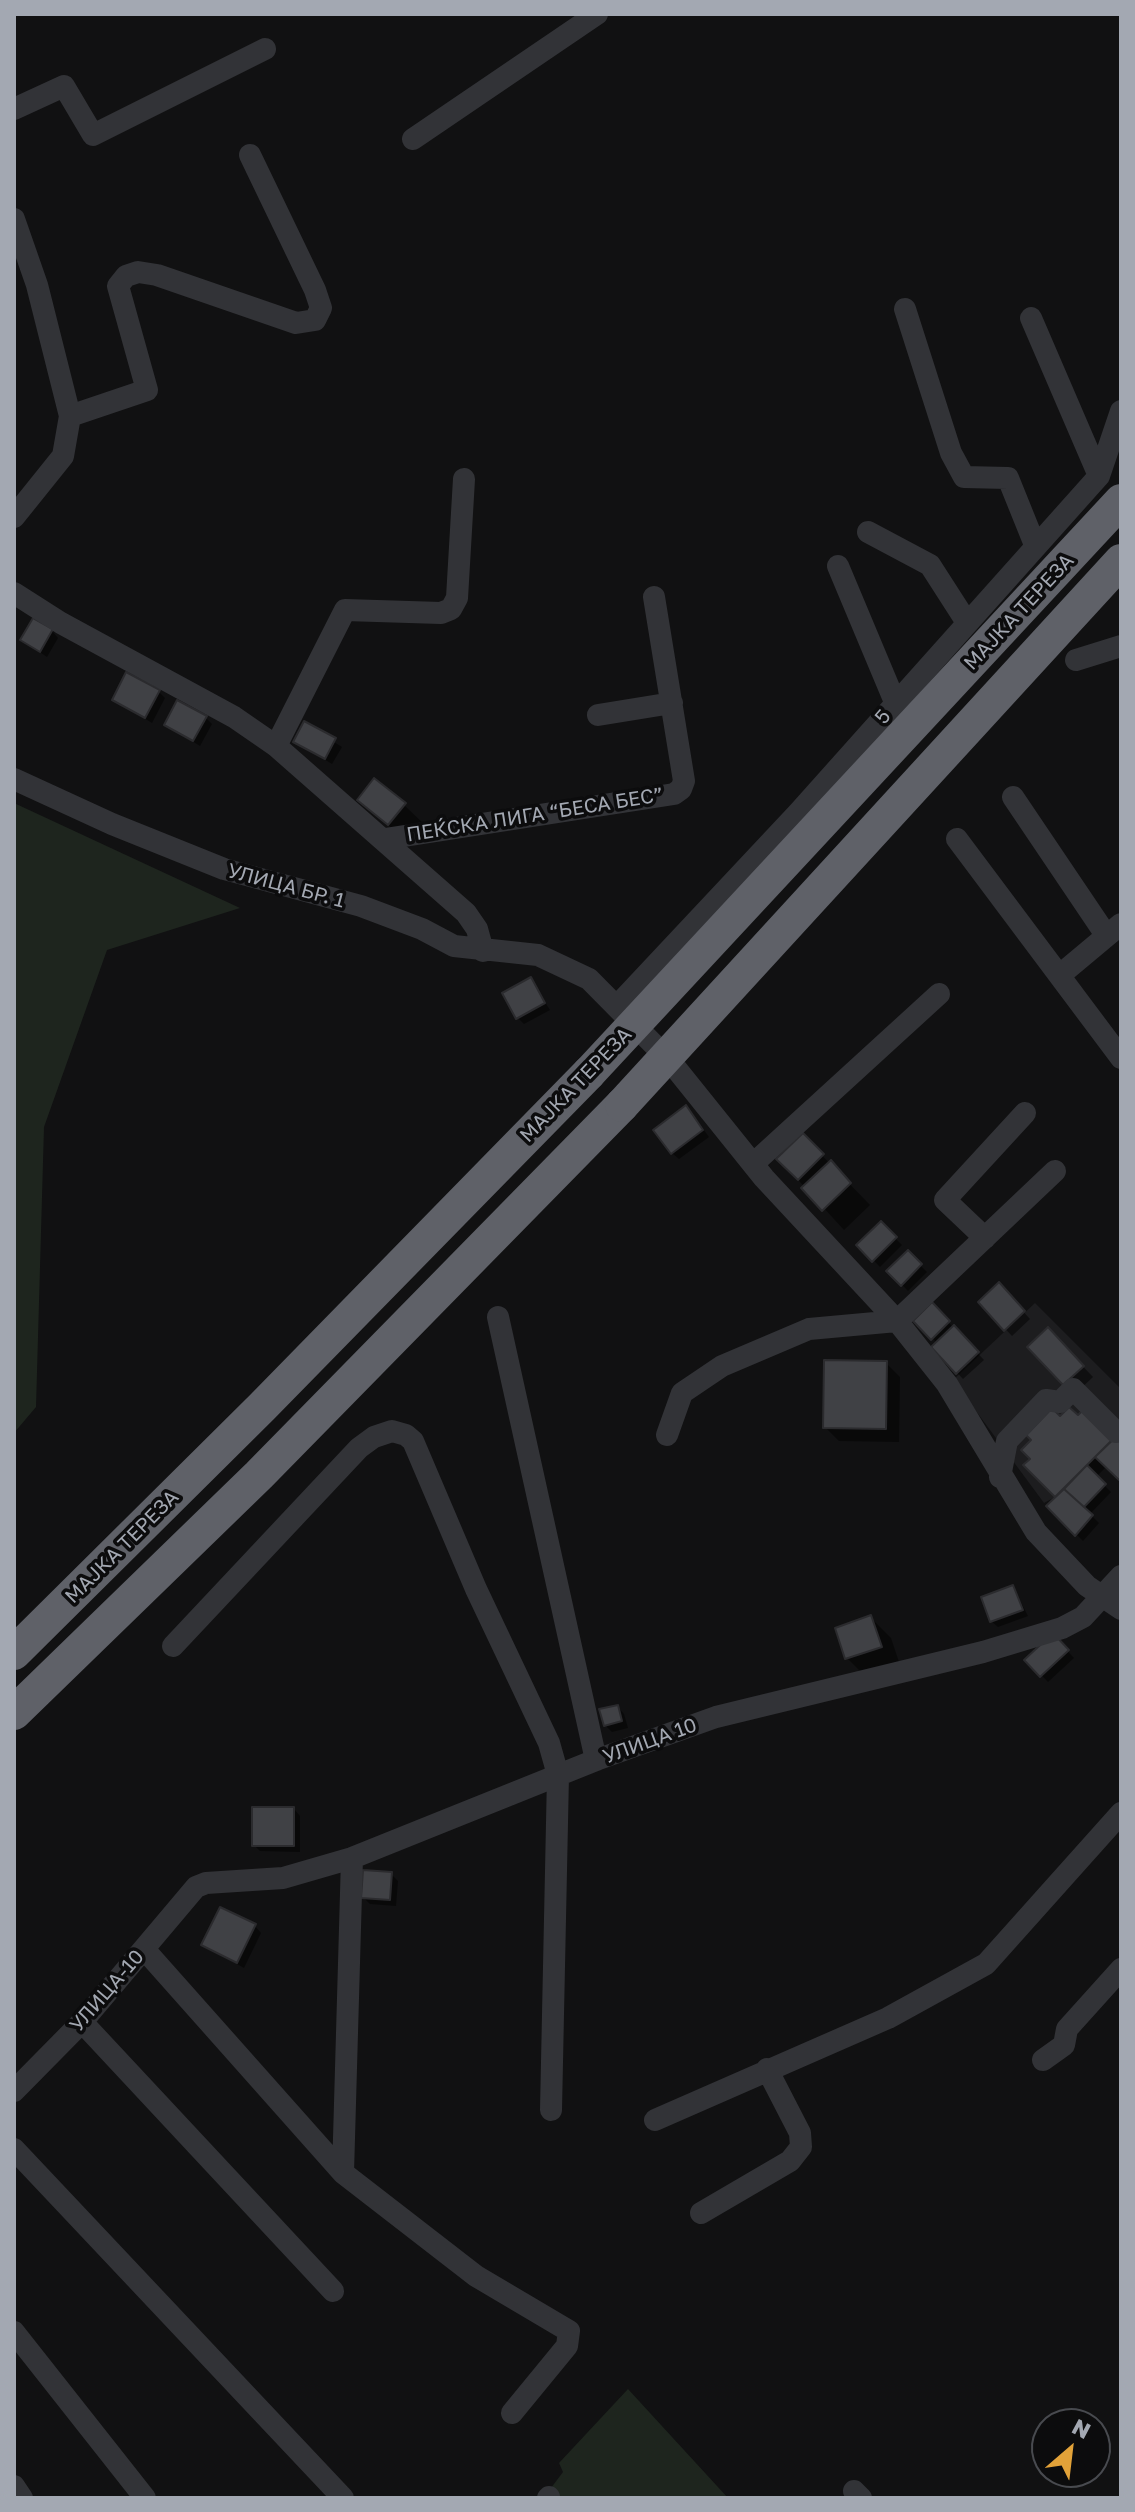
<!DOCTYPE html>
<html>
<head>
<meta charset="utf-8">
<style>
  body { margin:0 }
  #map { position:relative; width:1135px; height:2512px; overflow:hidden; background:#111112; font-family:"Golos Text",sans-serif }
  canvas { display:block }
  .frame { position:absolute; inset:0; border:16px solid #a3a8b2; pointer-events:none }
  .north { position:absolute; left:1031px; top:2408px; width:80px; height:80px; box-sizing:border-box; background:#0c0c0d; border:2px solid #484a4f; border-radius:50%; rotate:28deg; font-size:22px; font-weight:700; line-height:32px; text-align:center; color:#a3a8b2 }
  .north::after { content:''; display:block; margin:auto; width:28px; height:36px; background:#e2a239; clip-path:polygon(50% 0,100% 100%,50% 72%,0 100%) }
</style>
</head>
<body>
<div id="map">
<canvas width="1135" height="2512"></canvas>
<div class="frame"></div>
<div class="north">N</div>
</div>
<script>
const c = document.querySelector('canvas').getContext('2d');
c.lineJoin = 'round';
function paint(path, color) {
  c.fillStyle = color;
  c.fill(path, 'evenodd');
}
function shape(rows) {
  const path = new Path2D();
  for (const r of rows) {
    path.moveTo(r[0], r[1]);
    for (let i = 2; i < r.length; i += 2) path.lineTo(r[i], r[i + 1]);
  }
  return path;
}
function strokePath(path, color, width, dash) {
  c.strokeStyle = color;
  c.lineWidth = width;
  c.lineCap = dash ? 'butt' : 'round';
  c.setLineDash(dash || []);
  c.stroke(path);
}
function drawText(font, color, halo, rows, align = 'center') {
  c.font = font + ' "Golos Text",sans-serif';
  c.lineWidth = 7;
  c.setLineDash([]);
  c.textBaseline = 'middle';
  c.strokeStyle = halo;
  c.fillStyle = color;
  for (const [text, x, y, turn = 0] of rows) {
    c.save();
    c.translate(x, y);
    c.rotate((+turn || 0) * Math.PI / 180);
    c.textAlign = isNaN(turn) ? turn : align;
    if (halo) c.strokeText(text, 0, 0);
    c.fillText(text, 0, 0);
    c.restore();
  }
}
paint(shape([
  [1035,1303,1121,1389,1121,1432,1055,1497,1044,1503,953,1380]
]), '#1d1d1f');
paint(shape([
  [14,803,240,908,107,950,44,1127,36,1407,14,1433],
  [628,2389,728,2498,561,2498,551,2488,563,2472,559,2463]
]), '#1e251e');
paint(shape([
  [52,631,58,638,47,657,22,640],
  [159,692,165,698,152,723,114,699],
  [206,718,212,724,200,746,167,725],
  [305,724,342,747,332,764,296,742],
  [359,800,404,805,425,825,410,844],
  [530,979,550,1010,524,1024,518,1018],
  [692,1114,709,1137,679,1159,672,1153],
  [803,1136,870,1205,844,1230,779,1159],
  [881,1224,902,1245,880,1267,859,1245],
  [908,1253,927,1272,908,1291,889,1271],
  [999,1285,1030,1319,1012,1336,980,1302],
  [932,1305,984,1360,963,1379,933,1347,937,1343,916,1321],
  [1048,1330,1093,1377,1075,1394],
  [886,1363,900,1377,899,1442,839,1441,825,1427],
  [1078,1418,1121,1435,1121,1479,1107,1466,1096,1477,1111,1492,1090,1514,1099,1523,1083,1541,1048,1506,1058,1497,1026,1465,1060,1419],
  [1013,1587,1028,1616,998,1627,991,1621],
  [871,1618,891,1638,901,1668,868,1679,847,1658],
  [1053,1636,1074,1658,1048,1682,1027,1660],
  [618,1707,624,1714,628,1728,612,1732,605,1725],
  [294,1809,300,1816,300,1852,260,1851,254,1845],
  [391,1874,398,1881,396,1906,370,1904,363,1897],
  [255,1926,261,1933,244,1968,203,1945]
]), '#0007');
const building = shape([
  [33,618,53,629,40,652,20,640,33,618],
  [126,672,160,690,145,718,112,700,126,672],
  [177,700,207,716,193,741,164,725,177,700],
  [304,721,336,738,325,759,293,742,304,721],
  [374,778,406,803,388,825,357,800,374,778],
  [531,977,545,1003,516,1019,502,993,531,977],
  [686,1105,703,1130,671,1154,653,1130,686,1105],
  [803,1133,824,1154,798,1180,776,1159,803,1133],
  [831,1160,851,1183,822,1211,801,1188,831,1160],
  [881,1221,897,1237,872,1262,856,1245,881,1221],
  [908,1250,922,1264,901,1286,886,1271,908,1250],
  [999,1282,1025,1311,1004,1331,978,1302,999,1282],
  [932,1302,950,1321,931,1340,913,1321,932,1302],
  [954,1325,979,1352,956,1374,931,1347,954,1325],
  [1048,1327,1084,1366,1063,1385,1027,1347,1048,1327],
  [824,1360,887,1361,886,1429,823,1428,824,1360],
  [1069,1407,1078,1415,1083,1410,1113,1439,1055,1497,1023,1465,1030,1459,1021,1450,1031,1440,1026,1435,1052,1408,1060,1416,1069,1407],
  [1121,1432,1121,1478,1119,1480,1095,1457,1121,1432],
  [1087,1465,1106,1484,1084,1507,1064,1489,1087,1465],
  [1064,1489,1093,1515,1075,1536,1046,1506,1064,1489],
  [1013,1585,1023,1610,990,1622,981,1597,1013,1585],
  [871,1615,882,1647,845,1659,835,1628,871,1615],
  [1053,1633,1069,1650,1040,1677,1024,1660,1053,1633],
  [618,1705,622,1721,604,1726,599,1709,618,1705],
  [252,1807,294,1807,294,1846,252,1846,252,1807],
  [363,1870,392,1872,390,1900,361,1898,363,1870],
  [220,1907,256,1924,237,1963,201,1945,220,1907]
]);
paint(building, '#404145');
strokePath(building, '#2b2b2e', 2);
strokePath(shape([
  [14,109,64,86,93,135,265,49],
  [413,139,597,14],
  [14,219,37,285,70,416,63,456,14,517],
  [905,309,951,453,964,477,1008,478,1035,545],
  [1031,318,1099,476],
  [70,416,147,390,118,286,126,276,138,272,157,275,296,323,315,320,321,308,315,290,250,155],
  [868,532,930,565,966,621],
  [838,566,895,702],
  [14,593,61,623,234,717,276,746,466,913,477,929,483,951],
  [1076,660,1121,646],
  [598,715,672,703],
  [276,746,345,610,441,613,451,609,457,598,464,479],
  [14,779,112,824,224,869,361,906,422,929,454,946,538,955,589,979,670,1061,764,1178,897,1321,947,1384,1036,1532,1087,1586,1121,1609],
  [1013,797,1106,935],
  [385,839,674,794,681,789,684,781,654,597],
  [957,839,1121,1058],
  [1060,975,1121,924],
  [617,1006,798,813,1099,476,1121,411],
  [753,1164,939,994],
  [985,1238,945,1200,1025,1113],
  [498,1317,596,1760],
  [667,1435,682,1393,722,1366,809,1329,897,1321,1055,1171],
  [1000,1477,1007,1441,1046,1400,1060,1402,1073,1389,1116,1432],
  [173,1646,359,1448,374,1437,392,1431,406,1435,413,1441,476,1589,549,1743,558,1775,551,2110],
  [144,1949,343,2173,476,2276,569,2331,567,2346,512,2413],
  [82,2022,333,2291],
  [1043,2060,1064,2045,1067,2029,1121,1969],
  [14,2091,82,2022,196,1887,206,1883,283,1878,352,1858,596,1760,716,1717,983,1652,1062,1628,1083,1617,1121,1576],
  [655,2120,888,2018,986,1964,1121,1813],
  [14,2149,343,2498],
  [343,2173,352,1858],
  [701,2213,790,2161,801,2147,800,2133,767,2069],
  [14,2332,145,2498],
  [14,2486,22,2498],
  [854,2491,861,2498],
  [548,2498,549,2497]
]), '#323337', 22);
strokePath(shape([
  [14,1653,262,1407,589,1073],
  [14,1713,259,1475,622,1105]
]), '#5f6168', 34);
strokePath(shape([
  [589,1073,1121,501],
  [622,1105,1121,561]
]), '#5f6168', 34);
drawText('20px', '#a3a8b2', '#0c0c0d', [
  ["МАЈКА ТЕРЕЗА",1019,612,-47],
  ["5",883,717,-49],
  ["ПЕЌСКА ЛИГА “БЕСА БЕС”",535,815,-9],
  ["УЛИЦА БР. 1",286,886,15],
  ["МАЈКА ТЕРЕЗА",576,1085,-46],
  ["МАЈКА ТЕРЕЗА",122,1547,-45],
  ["УЛИЦА 10",650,1741,-20],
  ["УЛИЦА-10",107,1991,-49]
]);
</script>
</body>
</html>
